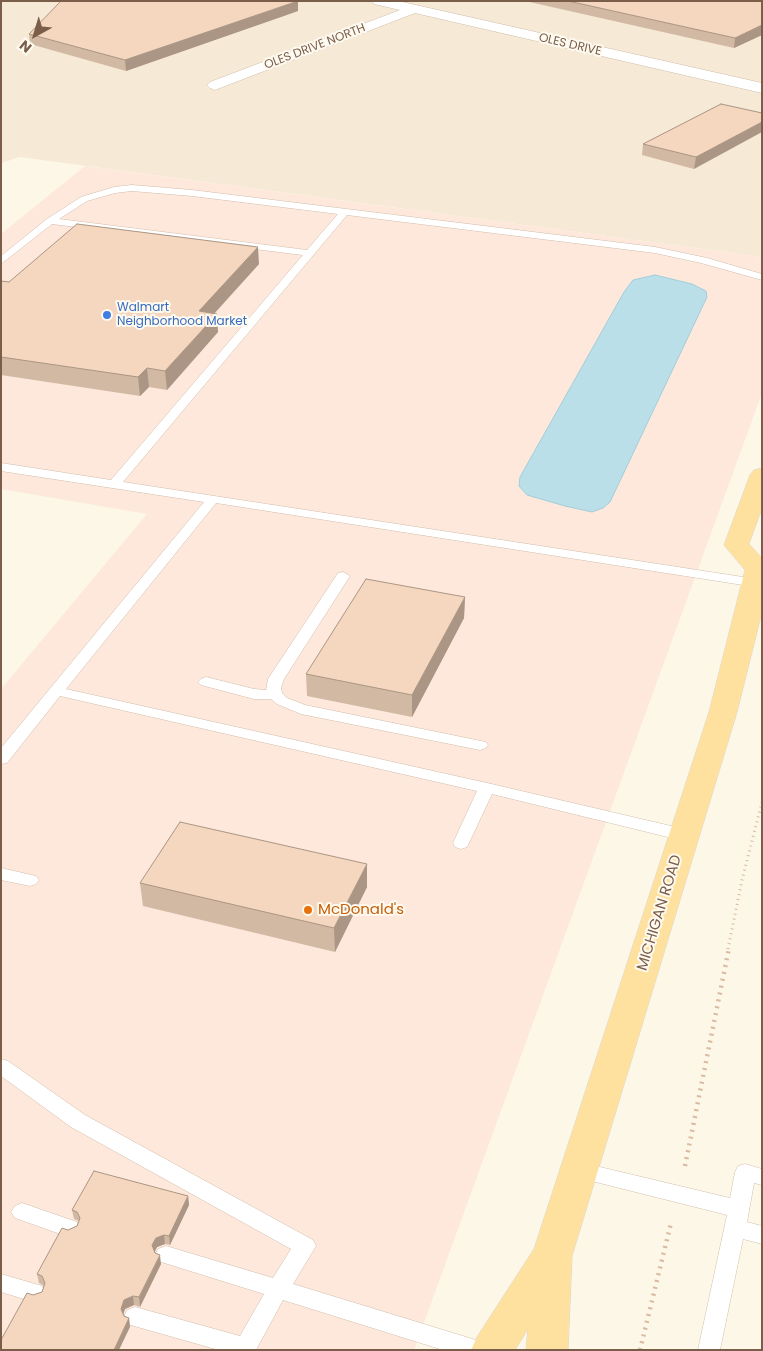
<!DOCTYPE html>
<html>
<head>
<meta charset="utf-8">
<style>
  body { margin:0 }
  #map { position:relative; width:763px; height:1351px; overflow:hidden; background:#fdf7e8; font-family:Poppins,sans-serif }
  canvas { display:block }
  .frame { position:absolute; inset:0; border:2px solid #7a5e4a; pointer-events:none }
  .north { position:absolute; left:10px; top:10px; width:50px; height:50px; -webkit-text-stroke:4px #fffaf0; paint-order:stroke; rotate:219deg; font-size:14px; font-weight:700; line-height:20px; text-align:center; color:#7a5e4a }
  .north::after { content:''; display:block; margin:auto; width:18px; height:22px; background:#7a5e4a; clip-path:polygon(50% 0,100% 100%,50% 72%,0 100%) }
</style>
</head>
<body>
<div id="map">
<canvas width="763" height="1351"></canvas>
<div class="frame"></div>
<div class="north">N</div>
</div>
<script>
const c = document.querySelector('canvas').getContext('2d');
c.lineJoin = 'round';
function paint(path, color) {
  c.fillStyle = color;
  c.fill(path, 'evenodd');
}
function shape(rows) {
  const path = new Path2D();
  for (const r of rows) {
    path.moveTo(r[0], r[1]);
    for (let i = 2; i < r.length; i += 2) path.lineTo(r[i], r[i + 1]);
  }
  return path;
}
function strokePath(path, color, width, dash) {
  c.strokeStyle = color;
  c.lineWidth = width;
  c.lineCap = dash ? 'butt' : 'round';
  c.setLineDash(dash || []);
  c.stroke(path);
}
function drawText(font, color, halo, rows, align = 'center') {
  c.font = font + ' Poppins,sans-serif';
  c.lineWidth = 4;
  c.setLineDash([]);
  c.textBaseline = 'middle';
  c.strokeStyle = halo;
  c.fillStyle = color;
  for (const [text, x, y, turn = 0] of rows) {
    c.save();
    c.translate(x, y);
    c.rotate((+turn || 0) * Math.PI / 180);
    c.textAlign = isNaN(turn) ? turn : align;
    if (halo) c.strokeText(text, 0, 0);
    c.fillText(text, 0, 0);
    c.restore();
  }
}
paint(shape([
  [1,1,762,1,762,257,20,157,1,163]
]), '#f6e9d6');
paint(shape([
  [85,166,762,257,762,393,414,1350,1,1350,1,689,147,514,1,489,1,234]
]), '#fee8dc');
const water = shape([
  [655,275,692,284,706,291,707,297,610,502,603,508,592,512,565,506,527,495,519,486,520,477,624,292,633,280,655,275]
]);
paint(water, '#bbdfe9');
strokePath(water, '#a1cedb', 1);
const lane = shape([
  [132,185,192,190,655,247,707,258,762,274,762,280,701,263,655,253,347,215,123,482,756,579,761,580,761,586,756,587,216,503,66,689,487,783,684,829,690,831,692,835,690,839,684,841,492,794,469,843,467,847,461,849,455,847,453,843,477,791,60,696,7,763,1,764,1,748,204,502,1,471,1,463,111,480,303,255,52,224,1,264,1,256,47,219,81,197,114,187,132,185],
  [132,191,192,196,338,214,307,250,59,219,87,201,115,193,132,191],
  [343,572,350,576,284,679,281,688,282,693,287,698,305,705,486,742,488,745,486,748,480,750,301,714,277,704,271,699,254,699,201,685,198,682,201,679,206,677,254,689,266,690,268,679,338,573,343,572],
  [1,868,36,876,39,880,36,884,30,886,1,880,1,868],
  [1,1059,8,1061,85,1115,313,1240,316,1246,293,1284,476,1340,484,1343,487,1350,443,1350,283,1300,256,1350,219,1350,127,1324,124,1317,127,1310,135,1307,240,1336,264,1294,158,1261,155,1255,158,1249,166,1246,273,1278,291,1249,71,1127,1,1076,1,1059],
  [579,1162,730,1198,735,1172,738,1166,745,1164,762,1169,762,1185,754,1183,747,1222,762,1226,762,1244,743,1239,720,1350,698,1350,727,1215,572,1176,569,1170,572,1164,579,1162],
  [22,1203,77,1222,80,1228,77,1234,69,1237,15,1218,11,1212,15,1206,22,1203],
  [1,1274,42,1286,45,1293,42,1300,34,1302,1,1292,1,1274]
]);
const street = shape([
  [372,1,398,1,762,83,762,93,415,13,220,88,215,90,210,88,207,85,210,82,400,10,374,4,372,1]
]);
const primary = shape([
  [762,468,762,508,749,544,762,558,762,612,737,712,572,1256,568,1350,526,1350,528,1329,515,1350,471,1350,477,1337,534,1249,709,712,745,570,724,545,750,475,754,470,762,468]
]);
strokePath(lane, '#d1bfac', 1);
strokePath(street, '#d1bfac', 1);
strokePath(primary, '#dcd5d0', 1);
strokePath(shape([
  [728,949,742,880,762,802]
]), '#dabba1', 3, [1, 4]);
strokePath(shape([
  [685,1166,729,948],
  [640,1350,671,1223]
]), '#dabba1', 4.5, [2, 5]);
paint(lane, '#fff');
paint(street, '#fff');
paint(primary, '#fee19f');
paint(shape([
  [525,1,762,1,762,35,734,48],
  [298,11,126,71,30,44,29,34],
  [721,104,694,169,642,155,643,144],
  [259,264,215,313,218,332,167,390,149,387,140,396,1,375,1,281,9,282],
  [465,597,464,618,412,717,307,696,306,674],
  [367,864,367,887,335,952,143,906,140,883],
  [188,1196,189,1205,170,1245,165,1244,157,1247,155,1252,161,1264,140,1307,134,1305,125,1309,123,1314,124,1316,129,1318,130,1327,33,1295,42,1292,44,1286,39,1283,37,1274,68,1230,77,1226,79,1221,74,1219,72,1210]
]), '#d2b9a3');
paint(shape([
  [298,1,298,11,126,71,125,60],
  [762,25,762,35,734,48,735,38],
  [762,122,762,132,694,169,696,157],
  [258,247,259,264,200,329,199,311],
  [217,314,218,332,167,390,165,371],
  [147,368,149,387,140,396,138,377],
  [465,597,464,618,412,717,412,695],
  [367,864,367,887,335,952,334,928],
  [188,1196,189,1205,170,1245,169,1236],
  [164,1235,165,1244,157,1247,153,1254,152,1245,156,1238],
  [160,1255,161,1264,140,1307,139,1297],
  [133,1296,134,1305,125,1309,122,1318,121,1309,124,1300],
  [129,1318,130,1327,119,1350,114,1350]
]), '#ab9685');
const building = shape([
  [61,1,298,1,125,60,29,34,61,1],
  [568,1,762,1,762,25,735,38,568,1],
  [721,104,762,113,762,122,696,157,643,144,721,104],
  [77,224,258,247,199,311,217,314,165,371,147,368,138,377,1,357,1,281,9,282,77,224],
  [366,579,465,597,412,695,306,674,366,579],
  [180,822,367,864,334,928,140,883,180,822],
  [94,1171,188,1196,169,1236,164,1235,156,1238,152,1245,155,1253,160,1255,139,1297,133,1296,124,1300,121,1309,124,1316,129,1318,114,1350,1,1350,1,1340,27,1293,33,1295,42,1292,45,1283,42,1276,37,1274,62,1228,68,1230,77,1226,80,1218,77,1212,72,1210,94,1171]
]);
paint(building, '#f4d7be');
strokePath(building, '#ab9685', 1);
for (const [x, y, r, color] of [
  [107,315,5,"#3f7fe0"],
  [308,910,5,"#e8710a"]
]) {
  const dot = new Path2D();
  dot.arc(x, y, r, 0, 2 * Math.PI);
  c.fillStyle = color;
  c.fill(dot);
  strokePath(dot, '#fffaf0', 2);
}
drawText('12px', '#7a5e4a', '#fffaf0', [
  ["OLES DRIVE",570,45,13],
  ["OLES DRIVE NORTH",315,47,-21]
]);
drawText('12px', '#366cbe', '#fffaf0', [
  ["Walmart",117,308],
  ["Neighborhood Market",117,322]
], 'left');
drawText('15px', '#c56008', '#fffaf0', [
  ["McDonald's",318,910]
], 'left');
drawText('15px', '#7a5e4a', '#fffaf0', [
  ["MICHIGAN ROAD",660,913,-73]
]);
</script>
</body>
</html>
